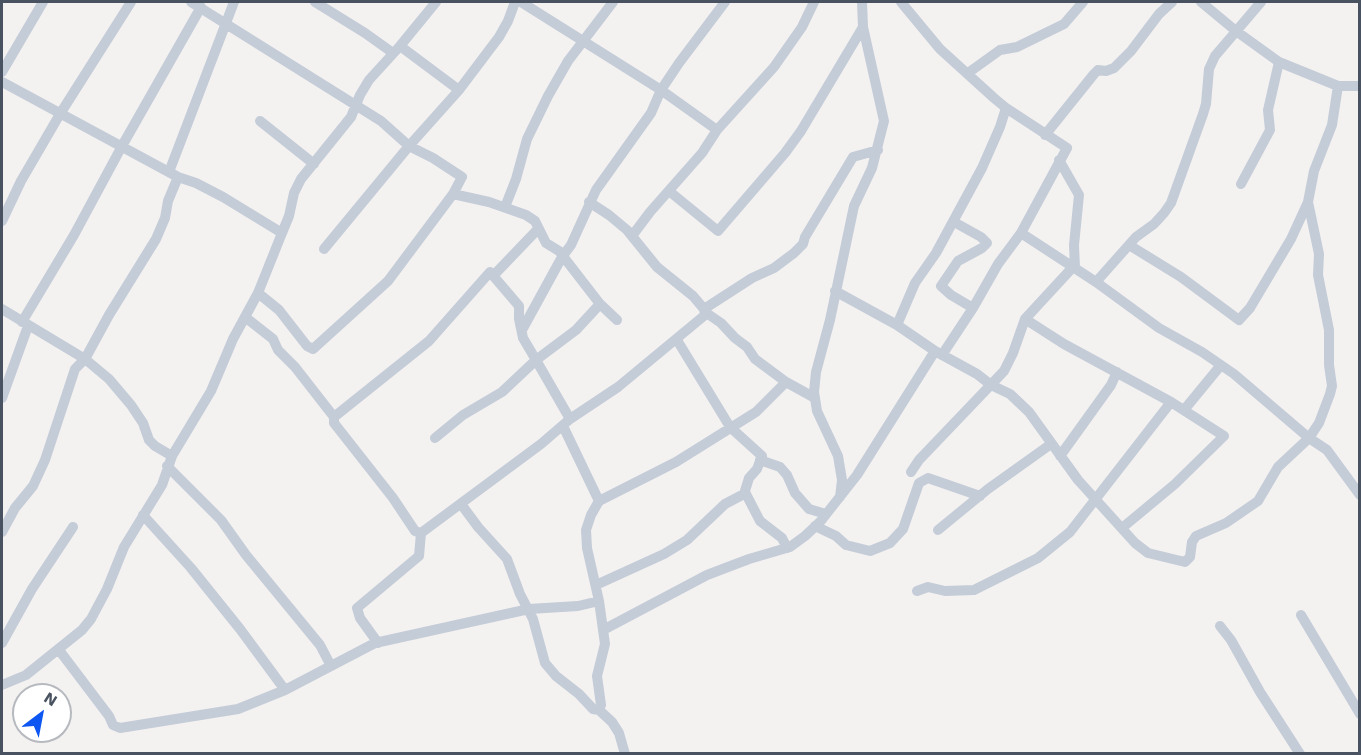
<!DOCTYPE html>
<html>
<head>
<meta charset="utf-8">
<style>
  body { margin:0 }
  #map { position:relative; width:1361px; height:755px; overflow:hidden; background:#f4f1f1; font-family:"Work Sans",sans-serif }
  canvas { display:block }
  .frame { position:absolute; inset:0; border:3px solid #485260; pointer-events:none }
  .north { position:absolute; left:12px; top:683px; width:60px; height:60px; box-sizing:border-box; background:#fff; border:2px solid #b6babf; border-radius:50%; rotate:32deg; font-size:16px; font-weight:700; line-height:24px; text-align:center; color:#485260 }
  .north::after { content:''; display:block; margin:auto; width:21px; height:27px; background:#0d56f2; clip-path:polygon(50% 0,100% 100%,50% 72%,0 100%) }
</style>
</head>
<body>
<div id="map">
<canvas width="1361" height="755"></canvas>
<div class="frame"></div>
<div class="north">N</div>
</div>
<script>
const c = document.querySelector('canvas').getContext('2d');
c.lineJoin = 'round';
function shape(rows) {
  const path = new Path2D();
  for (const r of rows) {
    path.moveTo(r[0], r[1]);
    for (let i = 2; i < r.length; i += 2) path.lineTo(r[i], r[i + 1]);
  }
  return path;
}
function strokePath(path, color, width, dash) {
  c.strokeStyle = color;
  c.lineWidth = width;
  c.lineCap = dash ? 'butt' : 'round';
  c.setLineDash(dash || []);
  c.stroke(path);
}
strokePath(shape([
  [191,2,381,121,409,146,433,158,462,177,453,194,388,281,313,349,307,346,279,310,258,293],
  [315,2,365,33,393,53],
  [521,2,661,90,717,130,774,67,802,27,814,2],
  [901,2,940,49,994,98,1006,108,1067,148,1021,233,998,264,973,308,942,355],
  [1201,2,1236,31,1279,62,1268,110,1270,130,1241,184],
  [400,46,459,90],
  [2,72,43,2],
  [968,73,1000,50,1017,47,1064,24,1083,2],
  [2,82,178,177,196,183,223,197,282,233,289,216,294,193,301,179,351,117,360,95,369,80,400,46,436,2],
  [1338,86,1360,86],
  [260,121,314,164],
  [1045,135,1094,74,1098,70,1106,71,1114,68,1131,51,1159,14,1172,2],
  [1059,160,1079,195,1074,245,1075,268],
  [169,172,234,2],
  [669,191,718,231,785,153,801,131,863,27],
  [453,194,489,202,526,215,535,221,546,243,559,251,600,304,617,320],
  [505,207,516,179,527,139,548,96,568,61,613,2],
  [2,221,21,181,60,114,131,2],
  [954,222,981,237,987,243,982,248,958,261,941,286,951,295,973,308],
  [1021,233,1096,282,1159,328,1202,352,1234,374,1309,438,1327,450,1360,495],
  [632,236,650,212,702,153,717,130],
  [1129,245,1181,277,1239,320,1250,308,1291,239,1308,202,1314,171,1332,125,1338,86,1279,62],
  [324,249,409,146,459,90,499,37,508,21,515,2],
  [493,276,538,229],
  [1096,282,1136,237,1154,224,1164,213,1171,203,1203,114,1206,104,1209,69,1215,56,1261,2],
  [835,291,897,325,935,351,977,374,991,385,1010,394,1029,412,1078,480,1135,543,1148,553,1185,562,1190,557,1192,542,1196,536,1226,523,1258,501,1278,467,1309,438,1319,423,1330,394,1332,386,1329,365,1329,330,1318,275,1319,254,1308,202],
  [2,309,85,359,109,379,131,405,143,423,149,440,155,446,172,456],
  [704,309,752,278,774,268,794,253,803,244,805,237,853,157,878,150],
  [705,312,721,323,735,338,747,347,755,359,786,382],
  [245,317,273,339,278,350,295,367,334,417,334,423,393,498,415,531,421,533,541,444,570,419,618,387,705,315,704,309,693,296,657,267,627,230,609,215,589,202],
  [1025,319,1064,344,1171,402],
  [22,322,74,235,122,146,201,7],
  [897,325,915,283,936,253,982,168,1000,127,1006,108],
  [522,330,562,257,571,245,596,190,651,113,661,90,679,63,725,2],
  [2,398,28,326],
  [1184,410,1221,365],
  [334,417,429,341,490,272,519,306,519,319,523,338,536,360,502,392,463,415,435,438],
  [570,419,536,360,576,330,600,304],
  [563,426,599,501,591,515,586,530,587,548,599,601,605,644,597,676,601,705,599,710],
  [1060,456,1111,385,1117,372],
  [760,460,780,467,787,475,795,493,809,509,826,514],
  [167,466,221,520,246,555,320,645,331,666],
  [911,472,919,460,1004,371,1013,353,1025,319,1073,267],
  [744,494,745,492,760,521,782,538,787,548],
  [840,497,842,480,838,456,817,411,814,392,816,372,830,320,854,206,872,168,884,121,863,27,862,2],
  [599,501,676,462,756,412,786,382,815,398],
  [461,504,478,527,507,559,520,594,533,619,545,663,556,676,579,694,593,709,599,710,612,722,619,733,625,754],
  [143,515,191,568,240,629,285,690],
  [815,526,836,536,846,545,870,551,890,543,903,529,919,483,928,478,980,496],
  [938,530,988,489,1051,444],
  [2,532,15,508,33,486,45,460,75,369,85,359,109,315,156,239,165,218,168,201,178,177],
  [596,585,664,554,687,540,725,504,744,494,749,478,757,469,762,456,730,427,677,340],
  [917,591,928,587,945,591,974,590,1038,558,1070,532,1171,402,1224,436,1175,484,1122,528],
  [1301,615,1360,714],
  [1220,626,1231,640,1260,692,1300,754],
  [603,630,707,575,749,559,790,547,805,536,820,522,857,475,935,351],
  [2,643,32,589,73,527],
  [378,643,360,618,357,608,419,556,421,533],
  [59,650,109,716,113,725,120,728,238,709,285,690,375,643,529,609,578,606,599,601],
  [2,685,26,675,82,630,91,619,107,589,124,547,162,485,172,456,211,391,233,339,258,293,282,233]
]), '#c4ccd7', 10);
</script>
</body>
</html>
